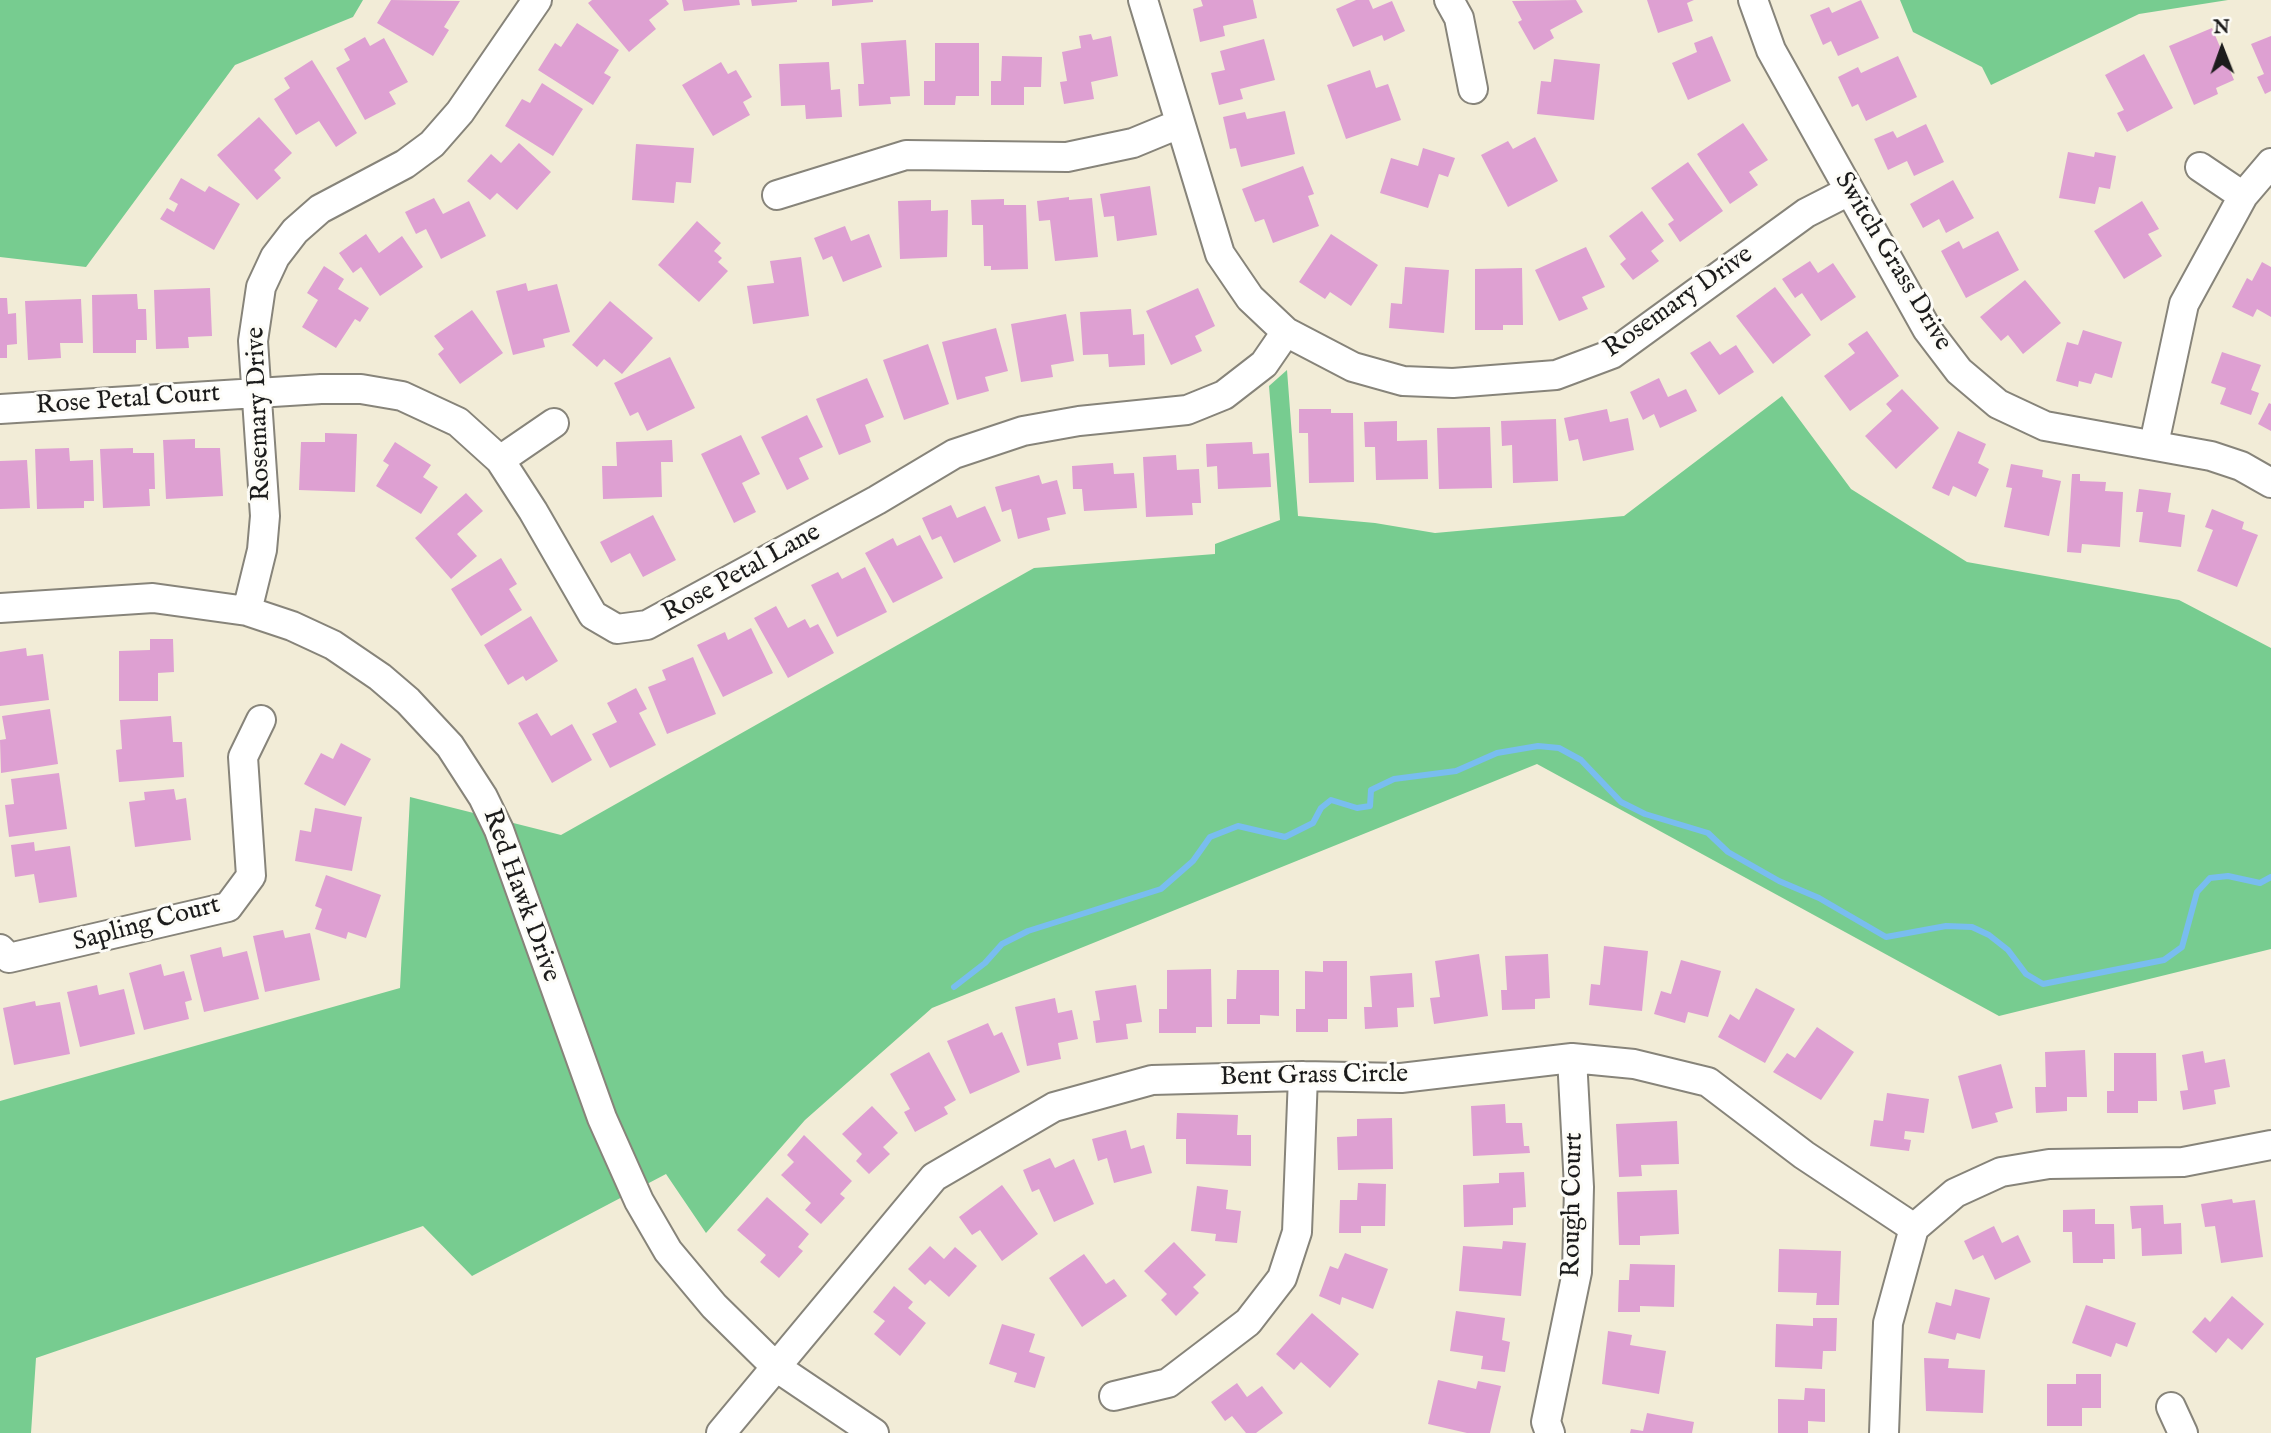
<!DOCTYPE html>
<html>
<head>
<meta charset="utf-8">
<style>
  body { margin:0 }
  #map { position:relative; width:2271px; height:1433px; overflow:hidden; background:#f2ecd7; font-family:"IM FELL English",serif }
  canvas { display:block }
  .north { position:absolute; left:2187px; top:14px; width:70px; height:70px; -webkit-text-stroke:5px #fdfcf7; paint-order:stroke; rotate:359deg; font-size:19px; font-weight:700; line-height:28px; text-align:center; color:#1c1c1c }
  .north::after { content:''; display:block; margin:auto; width:24px; height:32px; background:#1c1c1c; clip-path:polygon(50% 0,100% 100%,50% 72%,0 100%) }
</style>
</head>
<body>
<div id="map">
<canvas width="2271" height="1433"></canvas>
<div class="north">N</div>
</div>
<script>
const c = document.querySelector('canvas').getContext('2d');
c.lineJoin = 'round';
function paint(path, color) {
  c.fillStyle = color;
  c.fill(path, 'evenodd');
}
function shape(rows) {
  const path = new Path2D();
  for (const r of rows) {
    path.moveTo(r[0], r[1]);
    for (let i = 2; i < r.length; i += 2) path.lineTo(r[i], r[i + 1]);
  }
  return path;
}
function strokePath(path, color, width, dash) {
  c.strokeStyle = color;
  c.lineWidth = width;
  c.lineCap = dash ? 'butt' : 'round';
  c.setLineDash(dash || []);
  c.stroke(path);
}
function drawText(font, color, halo, rows, align = 'center') {
  c.font = font + ' "IM FELL English",serif';
  c.lineWidth = 6;
  c.setLineDash([]);
  c.textBaseline = 'middle';
  c.strokeStyle = halo;
  c.fillStyle = color;
  for (const [text, x, y, turn = 0] of rows) {
    c.save();
    c.translate(x, y);
    c.rotate((+turn || 0) * Math.PI / 180);
    c.textAlign = isNaN(turn) ? turn : align;
    if (halo) c.strokeText(text, 0, 0);
    c.fillText(text, 0, 0);
    c.restore();
  }
}
paint(shape([
  [0,0,363,0,353,17,235,65,86,267,0,257],
  [1900,0,2228,0,2139,14,1991,85,1982,67,1913,32],
  [1287,370,1298,516,1375,523,1435,533,1624,516,1782,396,1851,489,1967,562,2179,600,2271,648,2271,949,1999,1016,1537,764,932,1008,805,1120,706,1233,666,1174,472,1276,423,1226,36,1358,31,1433,0,1433,0,1101,400,988,410,797,561,835,1034,568,1215,554,1215,544,1280,520,1269,386]
]), '#77cc90');
strokePath(shape([
  [954,987,985,963,1002,944,1028,931,1161,889,1193,861,1210,837,1238,826,1285,837,1313,823,1321,808,1331,800,1357,808,1370,806,1371,790,1394,779,1456,771,1497,753,1538,746,1559,748,1581,760,1621,802,1645,814,1708,833,1728,852,1779,881,1819,898,1886,937,1946,926,1972,927,1989,935,2008,950,2026,974,2043,984,2164,960,2182,947,2197,892,2210,878,2228,876,2260,883,2271,877]
]), '#79bdef', 6);
paint(shape([
  [391,0,460,1,444,27,449,30,433,56,377,23],
  [592,0,666,0,669,4,649,20,656,29,629,52,588,3],
  [682,0,739,0,740,5,684,11],
  [751,0,797,0,797,2,752,6],
  [832,0,873,0,873,2,832,6],
  [1201,0,1253,0,1257,18,1223,26,1225,36,1200,42,1193,9,1203,6],
  [1356,0,1369,0,1373,9,1392,1,1405,31,1384,41,1382,35,1353,47,1336,9],
  [1576,0,1583,12,1550,30,1554,38,1534,50,1518,22,1522,20,1512,1],
  [1647,0,1694,0,1687,3,1693,21,1658,33],
  [1861,0,1879,38,1838,56,1831,41,1823,45,1810,15,1829,7,1832,13],
  [577,23,619,50,604,73,611,77,593,105,538,70,555,43,561,47],
  [2212,28,2234,80,2216,88,2218,94,2194,105,2169,46],
  [1091,34,1093,40,1111,36,1118,76,1091,82,1094,99,1064,104,1060,82,1067,81,1062,52,1081,48,1079,36],
  [1712,36,1731,81,1688,100,1672,63,1697,52,1694,43],
  [2271,36,2271,91,2265,94,2257,77,2264,74,2251,44],
  [365,37,370,46,384,38,408,82,389,92,396,104,365,120,336,68,350,60,344,49],
  [1264,39,1275,80,1240,89,1243,99,1219,105,1211,73,1225,70,1220,51],
  [906,40,910,96,890,97,891,104,859,106,858,84,864,84,861,43],
  [935,43,979,43,979,96,956,96,955,105,924,105,924,81,935,81],
  [2144,54,2173,108,2127,132,2117,113,2124,110,2105,75],
  [1002,56,1042,57,1041,87,1024,87,1024,105,991,105,991,81,1001,81],
  [1898,56,1917,97,1866,121,1858,104,1852,107,1838,77,1858,67,1861,73],
  [1554,59,1600,64,1594,120,1537,114,1541,81,1551,82],
  [312,60,357,133,336,147,319,121,296,135,274,99,290,88,284,78],
  [721,62,728,74,736,70,752,97,743,102,750,115,713,136,682,85],
  [829,62,831,90,840,89,842,117,806,119,805,105,781,106,779,64],
  [1370,70,1376,88,1388,84,1401,120,1346,139,1327,85],
  [542,83,583,109,553,156,505,126,522,99,530,103],
  [1285,111,1295,154,1241,167,1236,148,1230,149,1223,117,1245,112,1247,119],
  [259,117,292,153,274,170,281,178,257,200,217,155],
  [1743,123,1768,160,1749,172,1758,185,1730,204,1697,154],
  [1926,124,1944,162,1914,176,1907,161,1888,170,1874,139,1893,131,1897,138],
  [1535,137,1558,181,1508,207,1481,155,1508,141,1513,149],
  [519,143,551,172,517,210,497,193,490,200,467,181,491,154,501,163],
  [636,144,694,148,691,183,676,182,674,203,632,200],
  [1423,148,1455,158,1448,177,1439,174,1428,208,1380,193,1391,158,1418,166],
  [2068,152,2094,157,2095,152,2116,156,2110,189,2099,187,2095,204,2059,198],
  [1688,162,1723,211,1680,242,1668,224,1674,220,1651,188],
  [1303,166,1314,194,1308,196,1319,226,1273,243,1264,219,1255,222,1242,189],
  [181,178,205,192,209,186,240,204,214,250,160,219,167,208,174,212,178,204,169,199],
  [1953,180,1974,218,1946,233,1939,219,1923,228,1910,204],
  [1150,186,1157,235,1117,241,1114,216,1104,217,1100,194],
  [1069,197,1069,200,1092,198,1098,257,1055,261,1050,220,1039,221,1037,201],
  [434,198,443,214,469,201,486,236,441,259,426,229,416,234,405,212],
  [1004,199,1004,205,1026,205,1028,269,991,270,991,266,984,266,983,225,972,225,971,200],
  [931,200,931,211,948,210,947,257,900,259,898,201],
  [2142,201,2159,229,2148,234,2162,256,2124,279,2094,231],
  [1642,211,1664,241,1651,251,1659,261,1633,280,1620,264,1626,259,1609,236],
  [697,221,721,243,714,251,722,258,718,262,728,271,699,302,658,265],
  [845,226,851,241,869,234,882,267,843,282,832,256,823,260,814,238],
  [1998,231,2019,270,1966,298,1941,251,1959,241,1963,249],
  [366,234,379,253,402,236,423,267,380,296,361,267,353,273,339,253],
  [1331,234,1378,265,1351,306,1330,292,1325,299,1299,282],
  [1586,247,1605,287,1582,297,1588,309,1559,321,1535,270],
  [801,257,809,316,753,324,747,286,774,283,770,261],
  [1810,261,1818,273,1833,263,1856,297,1821,321,1802,293,1795,298,1782,279],
  [2262,262,2271,267,2271,317,2257,309,2253,317,2232,307,2247,278,2252,281],
  [324,266,344,279,338,289,369,308,360,322,355,319,336,348,302,327,318,300,307,293],
  [1405,267,1449,270,1444,333,1389,328,1391,303,1402,304],
  [1522,268,1523,325,1503,325,1503,330,1475,330,1475,269],
  [2025,280,2061,323,2023,354,2008,335,2001,341,1980,317],
  [526,283,528,291,557,284,570,332,543,339,545,347,513,355,496,291],
  [1775,287,1811,335,1773,364,1736,316],
  [210,288,212,336,188,337,189,348,156,349,154,290],
  [1198,288,1215,326,1195,336,1202,351,1171,365,1146,311],
  [137,294,138,309,146,309,147,340,136,340,136,353,93,353,92,295],
  [0,298,7,298,8,314,16,313,17,344,7,345,7,358,0,358],
  [81,299,83,343,60,343,61,358,28,360,25,301],
  [610,301,653,338,622,374,604,359,597,367,572,345],
  [1131,309,1133,335,1144,334,1145,365,1109,367,1108,354,1083,355,1080,312],
  [472,310,503,353,460,384,438,354,444,349,434,336],
  [1066,314,1074,361,1051,365,1053,377,1021,382,1011,324],
  [996,328,1008,371,985,377,989,391,957,400,942,342],
  [2083,330,2122,342,2112,378,2095,373,2091,384,2079,381,2078,387,2056,381,2067,342,2078,345],
  [1867,331,1899,376,1850,411,1824,376,1855,353,1848,344],
  [1710,341,1720,355,1736,345,1754,372,1719,395,1690,353],
  [928,344,949,404,904,420,883,360],
  [2222,352,2261,365,2251,390,2259,393,2251,415,2220,404,2226,388,2211,383],
  [670,357,695,408,647,431,638,412,630,416,614,383],
  [867,378,884,417,865,425,871,442,839,455,816,399],
  [1659,378,1668,397,1686,389,1697,411,1660,428,1654,414,1643,420,1630,392],
  [1902,389,1939,428,1896,469,1865,436,1892,411,1886,404],
  [2269,403,2271,404,2271,431,2258,424],
  [1299,409,1331,409,1331,413,1353,413,1354,482,1309,483,1308,433,1299,433],
  [1607,409,1610,422,1628,418,1634,450,1583,461,1578,439,1569,441,1564,418],
  [807,415,823,447,799,458,809,479,787,490,761,437],
  [1556,419,1558,481,1513,483,1512,445,1502,446,1501,421],
  [1397,421,1397,441,1427,440,1428,479,1376,480,1375,447,1365,447,1364,422],
  [1490,427,1492,488,1439,489,1437,428],
  [1958,431,1986,444,1978,463,1989,469,1976,497,1953,486,1949,496,1932,488],
  [325,433,357,434,355,492,299,490,301,442,325,442],
  [741,435,760,474,742,483,756,512,734,523,701,454],
  [195,439,195,448,220,448,223,496,166,499,163,440],
  [672,440,673,462,661,462,662,497,603,499,602,466,617,466,616,442],
  [395,442,431,465,423,477,438,487,421,514,376,486,389,465,383,461],
  [1252,442,1253,454,1269,453,1271,487,1218,489,1217,466,1207,467,1206,444],
  [69,448,70,461,93,460,94,501,84,501,84,508,37,509,35,449],
  [133,448,133,453,154,453,155,489,149,489,150,506,103,508,100,449],
  [1176,455,1177,470,1199,469,1201,503,1192,503,1193,515,1146,517,1143,457],
  [27,460,30,508,0,509,0,461],
  [1113,463,1114,474,1134,473,1137,508,1084,511,1082,489,1073,489,1072,466],
  [2011,464,2043,470,2042,477,2061,481,2049,536,2004,527,2012,488,2006,487],
  [2072,474,2080,474,2080,481,2106,482,2105,491,2123,492,2120,547,2082,544,2081,553,2067,552],
  [1039,475,1042,484,1057,480,1066,514,1047,518,1050,530,1018,539,1011,509,1002,512,995,487],
  [2139,489,2171,493,2168,512,2185,515,2181,547,2139,542,2143,512,2136,512],
  [466,493,483,511,457,534,477,556,451,579,415,538],
  [951,505,957,518,985,506,1001,541,954,563,941,536,932,540,922,518],
  [2212,509,2244,522,2242,529,2258,535,2237,587,2197,571,2213,530,2205,527],
  [653,515,676,560,643,577,630,553,611,563,600,542],
  [920,535,943,578,893,603,865,553,893,538,897,546],
  [501,558,517,584,509,589,522,610,481,636,451,589],
  [865,567,887,612,837,637,811,585,838,572,842,579],
  [776,606,788,628,805,619,810,628,818,624,834,653,788,678,754,618],
  [531,616,558,661,526,681,523,676,508,685,484,645],
  [751,628,773,673,723,697,697,645,725,632,728,640],
  [150,639,173,639,174,672,158,673,158,701,119,701,119,651,150,650],
  [26,648,27,656,43,654,49,700,0,706,0,652],
  [693,657,716,714,667,734,648,687,666,680,662,670],
  [636,688,647,709,639,713,656,745,610,768,592,734,617,722,607,703],
  [50,709,58,764,1,773,0,740,6,739,2,716],
  [537,713,551,736,572,724,592,760,552,783,518,723],
  [171,716,173,742,182,742,184,777,119,782,116,750,122,749,120,720],
  [341,743,371,759,345,806,304,784,321,753,333,759],
  [59,773,67,829,9,837,5,805,14,804,11,779],
  [174,789,176,800,186,798,191,840,135,847,129,802,145,800,144,792],
  [315,808,362,817,352,871,295,861,300,830,311,832],
  [34,842,35,851,70,846,77,897,39,903,34,874,15,877,11,845],
  [326,875,381,895,366,938,348,932,346,939,315,929,322,909,315,906],
  [283,930,285,938,310,933,320,980,265,992,253,936],
  [1604,946,1648,951,1642,1011,1589,1005,1591,984,1600,985],
  [221,947,223,957,247,951,259,999,204,1012,190,955],
  [1479,954,1488,1016,1434,1024,1430,998,1440,997,1435,961],
  [1548,954,1550,998,1535,999,1535,1009,1502,1010,1501,990,1507,990,1505,956],
  [1681,960,1721,971,1708,1017,1688,1012,1685,1023,1654,1014,1661,991,1671,994],
  [1323,961,1347,961,1347,1019,1328,1019,1328,1032,1296,1032,1296,1009,1305,1009,1305,971,1323,972],
  [161,964,164,976,184,971,192,1000,185,1002,189,1019,144,1030,129,973],
  [1211,969,1212,1027,1196,1027,1196,1033,1159,1033,1159,1009,1167,1009,1167,970],
  [1237,970,1279,970,1279,1016,1260,1015,1260,1024,1227,1024,1227,999,1236,999],
  [1412,973,1414,1007,1397,1008,1398,1027,1365,1029,1364,1007,1372,1007,1370,976],
  [97,985,99,995,124,989,135,1034,80,1047,67,992],
  [1136,985,1142,1022,1126,1024,1128,1039,1096,1043,1093,1021,1100,1020,1095,991],
  [1756,988,1795,1009,1765,1063,1718,1037,1730,1014,1739,1020],
  [1055,998,1058,1013,1072,1010,1078,1039,1058,1043,1061,1059,1027,1066,1015,1007],
  [35,1001,36,1006,60,1002,70,1054,14,1065,3,1008],
  [988,1023,994,1036,1002,1032,1020,1072,970,1094,947,1041],
  [1817,1027,1854,1052,1821,1100,1773,1072,1787,1053,1795,1058],
  [2085,1050,2087,1097,2067,1097,2067,1111,2036,1113,2035,1087,2046,1087,2045,1052],
  [2203,1051,2205,1063,2225,1059,2230,1087,2214,1090,2216,1104,2183,1110,2180,1091,2188,1090,2182,1055],
  [929,1052,956,1100,944,1107,948,1114,915,1132,904,1112,910,1109,890,1074],
  [2114,1053,2156,1053,2157,1101,2138,1101,2138,1113,2107,1113,2107,1091,2114,1091],
  [2001,1064,2013,1108,1995,1113,1998,1122,1972,1129,1958,1076],
  [1887,1093,1929,1099,1924,1133,1905,1131,1904,1139,1911,1140,1909,1151,1870,1146,1874,1120,1883,1121],
  [1505,1104,1506,1123,1522,1123,1524,1146,1529,1146,1530,1153,1473,1156,1471,1106],
  [872,1106,898,1133,883,1147,890,1154,869,1174,856,1161,862,1154,842,1134],
  [1177,1113,1238,1115,1237,1135,1251,1135,1251,1166,1186,1164,1186,1139,1176,1139],
  [1392,1118,1393,1169,1338,1170,1337,1137,1357,1136,1357,1119],
  [1677,1121,1679,1164,1641,1165,1642,1176,1619,1177,1616,1124],
  [1126,1130,1131,1149,1144,1145,1152,1173,1114,1183,1107,1158,1098,1161,1092,1139],
  [804,1135,852,1181,840,1194,845,1198,821,1224,805,1210,811,1203,781,1175,794,1162,787,1155],
  [1050,1158,1055,1168,1074,1159,1094,1204,1054,1222,1039,1189,1032,1192,1023,1170],
  [1524,1172,1526,1207,1513,1208,1513,1225,1464,1227,1463,1185,1499,1183,1499,1173],
  [1358,1183,1386,1184,1385,1226,1361,1226,1361,1233,1339,1233,1340,1200,1357,1200],
  [1002,1185,1038,1234,1002,1261,980,1230,972,1235,959,1217],
  [1197,1186,1228,1190,1226,1209,1241,1211,1237,1243,1215,1241,1216,1234,1191,1231],
  [1677,1190,1679,1234,1640,1236,1640,1245,1619,1245,1617,1192],
  [767,1197,809,1234,798,1247,803,1251,779,1278,760,1262,766,1255,737,1230],
  [2232,1199,2233,1203,2255,1200,2263,1257,2221,1263,2215,1226,2205,1227,2201,1204],
  [2163,1205,2164,1224,2181,1223,2182,1254,2142,1256,2141,1228,2132,1229,2130,1206],
  [2095,1209,2095,1224,2114,1224,2115,1259,2103,1259,2103,1263,2073,1263,2072,1232,2063,1232,2063,1210],
  [1994,1226,2002,1243,2018,1235,2031,1262,1995,1280,1983,1255,1973,1260,1964,1241],
  [1503,1241,1526,1243,1521,1296,1459,1291,1463,1246,1502,1249],
  [1174,1242,1206,1275,1193,1287,1199,1293,1176,1316,1161,1300,1167,1294,1144,1271],
  [930,1246,944,1259,955,1247,977,1266,949,1297,930,1280,925,1285,908,1269],
  [1779,1249,1841,1251,1839,1305,1816,1305,1817,1293,1778,1292],
  [1345,1253,1388,1269,1373,1309,1342,1297,1340,1305,1319,1296,1330,1266,1338,1269],
  [1084,1254,1106,1284,1114,1279,1127,1296,1082,1327,1049,1278],
  [1630,1264,1675,1265,1674,1307,1640,1306,1640,1312,1618,1312,1619,1280,1629,1280],
  [894,1286,913,1302,908,1308,926,1323,900,1356,874,1334,885,1321,873,1312],
  [1955,1289,1990,1298,1980,1339,1957,1333,1955,1340,1928,1333,1936,1302,1951,1306],
  [2232,1296,2264,1324,2242,1350,2228,1338,2216,1353,2192,1332,2205,1317,2210,1322],
  [2086,1305,2136,1323,2127,1347,2116,1343,2111,1357,2072,1343],
  [1456,1311,1505,1318,1502,1340,1510,1342,1505,1372,1481,1369,1483,1356,1450,1351],
  [1312,1313,1359,1354,1330,1388,1301,1362,1294,1370,1276,1354],
  [1813,1318,1837,1318,1836,1351,1823,1351,1822,1369,1775,1367,1776,1324,1813,1326],
  [1002,1324,1035,1334,1029,1352,1045,1357,1035,1388,1014,1382,1017,1373,989,1364],
  [1608,1331,1632,1335,1630,1345,1666,1351,1659,1394,1602,1384],
  [1924,1358,1949,1359,1948,1368,1985,1370,1983,1413,1926,1411],
  [2076,1374,2101,1374,2101,1408,2082,1408,2082,1426,2047,1426,2047,1384,2076,1384],
  [1438,1380,1476,1389,1478,1381,1501,1386,1490,1433,1467,1433,1428,1424],
  [1237,1383,1247,1397,1262,1386,1283,1413,1256,1433,1246,1433,1232,1416,1225,1421,1211,1402],
  [1805,1388,1825,1389,1825,1422,1808,1421,1808,1433,1778,1433,1778,1399,1804,1400],
  [1647,1413,1694,1422,1692,1433,1630,1433,1631,1429,1643,1431]
]), '#dea0d2');
const minor = shape([
  [1143,0,1220,254,1250,298,1286,332,1353,367,1403,381,1453,383,1556,375,1612,354,1806,213,1849,191],
  [1449,0,1459,18,1473,89],
  [1753,0,1771,50,1927,329,1959,371,1998,404,2045,426,2211,456,2241,466,2271,483],
  [2200,167,2243,196],
  [777,195,906,155,1067,157,1133,143,1179,124],
  [0,409,321,389,361,389,402,396,458,422,500,460,533,511,593,615,617,629,647,625,877,500,954,454,1023,431,1079,421,1187,410,1224,395,1264,364,1286,332],
  [2154,444,2184,304,2243,196,2271,163],
  [500,460,554,423],
  [0,608,153,598,247,611,292,626,333,645,380,677,408,701,450,746,483,797,499,830,602,1118,639,1201,668,1251,714,1306,776,1367,874,1433],
  [247,611,262,550,265,516,253,341,261,287,275,257,295,231,320,209,405,164,432,144,460,112,537,0],
  [0,949,9,958,228,907,251,876,243,757,261,720],
  [1114,1396,1168,1383,1248,1322,1282,1278,1297,1232,1303,1076],
  [2171,1407,2183,1433],
  [721,1433,934,1177,1054,1107,1152,1080,1303,1076,1401,1078,1572,1058,1634,1064,1708,1082,1804,1155,1914,1228],
  [1550,1433,1546,1422,1577,1272,1579,1187,1572,1058],
  [1884,1433,1888,1323,1914,1228,1955,1193,2001,1172,2049,1164,2183,1162,2271,1145]
]);
strokePath(minor, '#87847a', 32);
strokePath(minor, '#fff', 28);
drawText('26px', '#1c1c1c', '#fdfcf7', [
  ["Switch Grass Drive",1892,262,59],
  ["Rosemary Drive",1679,303,-35],
  ["Rose Petal Court",128,401,-4],
  ["Rosemary Drive",260,414,-92],
  ["Rose Petal Lane",742,574,-29],
  ["Red Hawk Drive",520,896,70],
  ["Sapling Court",147,925,-15],
  ["Bent Grass Circle",1314,1077,-1],
  ["Rough Court",1574,1205,-89]
]);
</script>
</body>
</html>
